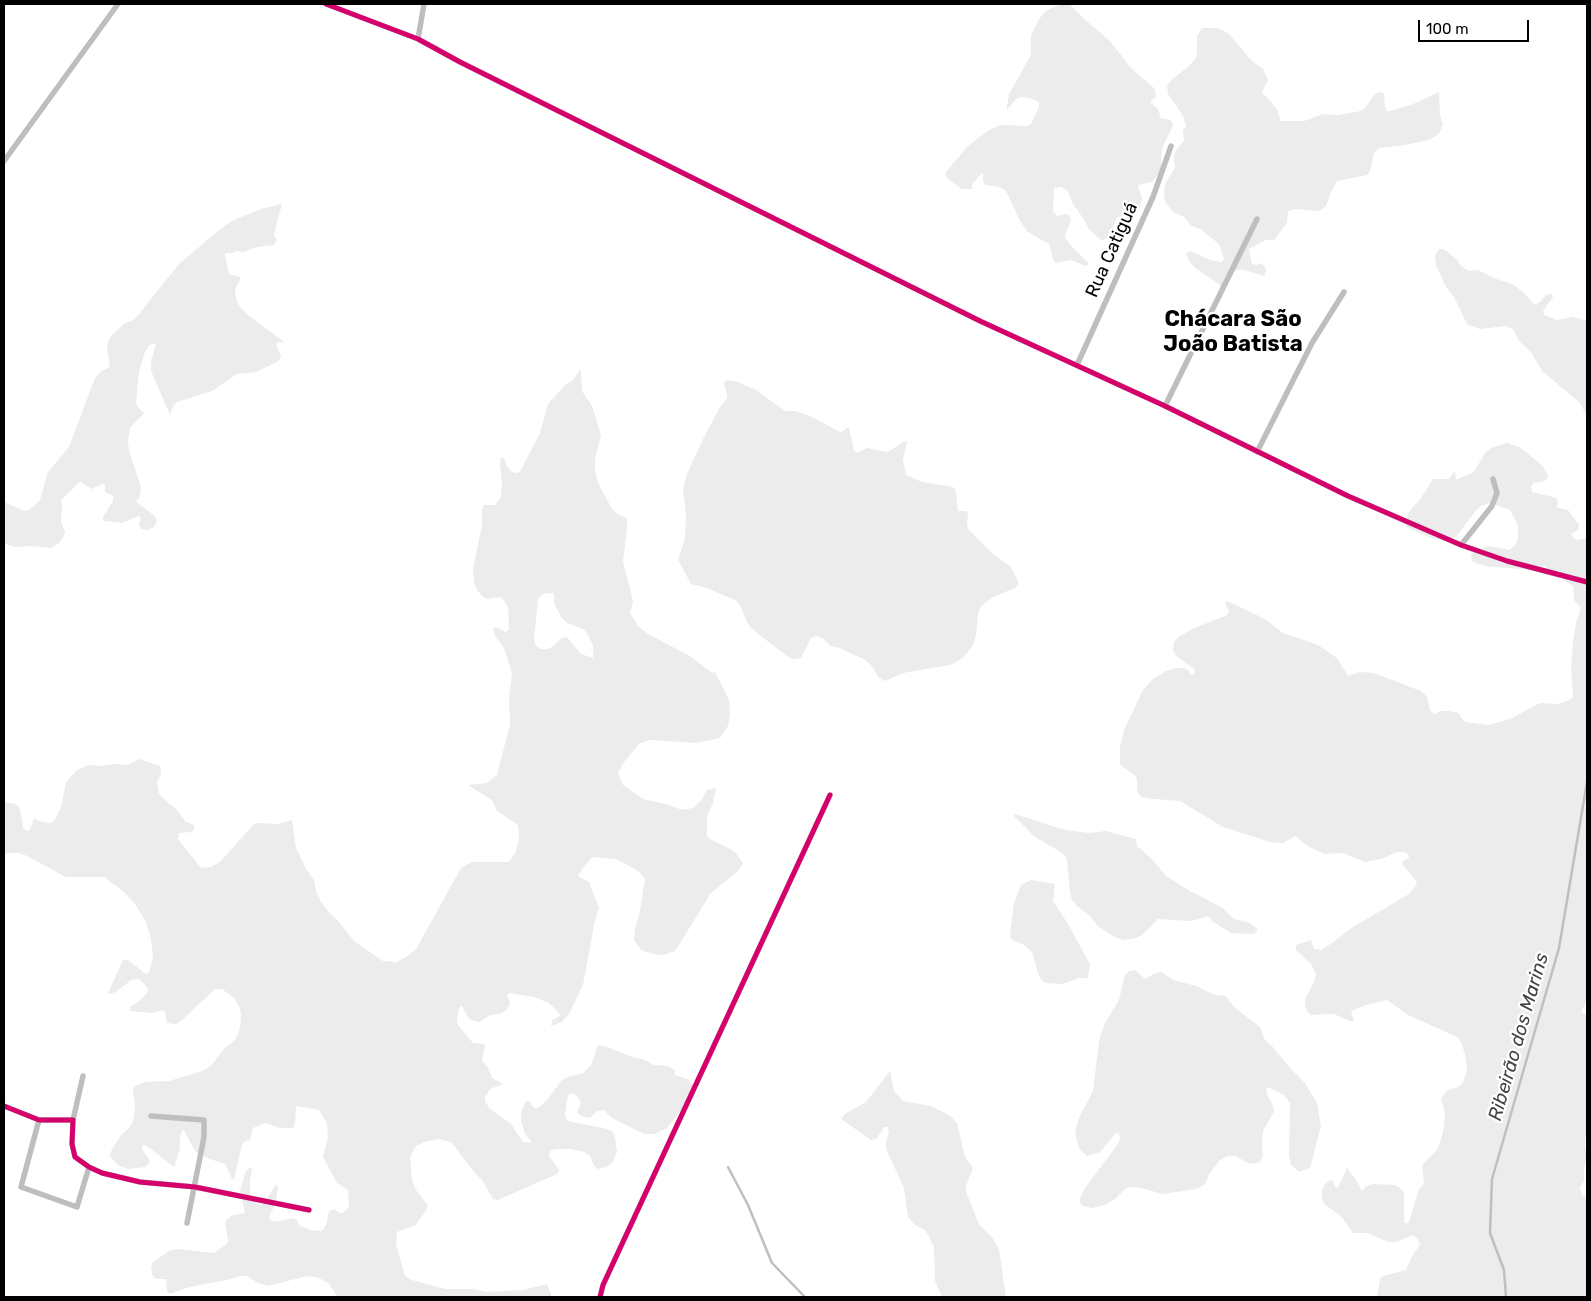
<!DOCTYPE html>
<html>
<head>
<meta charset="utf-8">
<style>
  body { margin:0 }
  #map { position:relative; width:1591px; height:1301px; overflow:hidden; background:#fff; font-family:Rubik,sans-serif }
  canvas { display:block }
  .frame { position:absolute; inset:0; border:5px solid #000; pointer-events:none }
  .scale { position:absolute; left:1418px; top:20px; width:111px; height:22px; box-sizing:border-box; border:2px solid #000; border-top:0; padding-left:6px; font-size:15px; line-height:18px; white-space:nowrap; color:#000; -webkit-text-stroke:4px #fff; paint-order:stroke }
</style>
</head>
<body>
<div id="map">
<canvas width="1591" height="1301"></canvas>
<div class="frame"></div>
<div class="scale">100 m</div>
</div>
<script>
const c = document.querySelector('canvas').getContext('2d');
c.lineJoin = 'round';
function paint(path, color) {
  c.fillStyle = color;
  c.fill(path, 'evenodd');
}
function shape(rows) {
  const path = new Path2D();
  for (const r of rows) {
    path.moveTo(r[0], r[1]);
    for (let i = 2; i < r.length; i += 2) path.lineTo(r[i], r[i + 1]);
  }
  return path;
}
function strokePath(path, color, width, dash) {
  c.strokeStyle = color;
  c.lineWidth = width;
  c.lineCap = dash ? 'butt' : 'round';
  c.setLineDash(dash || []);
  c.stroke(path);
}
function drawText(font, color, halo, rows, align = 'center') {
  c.font = font + ' Rubik,sans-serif';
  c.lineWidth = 4.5;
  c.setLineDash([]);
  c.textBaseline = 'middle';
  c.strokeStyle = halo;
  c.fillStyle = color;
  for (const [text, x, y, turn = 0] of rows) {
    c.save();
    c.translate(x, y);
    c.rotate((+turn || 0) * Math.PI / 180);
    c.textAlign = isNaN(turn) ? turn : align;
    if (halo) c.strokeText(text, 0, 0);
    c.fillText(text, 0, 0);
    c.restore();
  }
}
paint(shape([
  [1063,4,1070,5,1091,25,1110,41,1131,68,1155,89,1156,97,1151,101,1151,103,1158,109,1161,118,1171,120,1173,125,1162,149,1161,170,1152,182,1138,185,1142,199,1139,210,1133,214,1118,217,1109,236,1102,241,1089,229,1083,218,1073,204,1068,191,1061,187,1054,188,1053,211,1057,216,1067,214,1070,216,1071,221,1066,232,1065,238,1074,249,1087,261,1089,264,1086,266,1071,260,1057,263,1054,262,1049,244,1028,232,1020,221,1006,191,1000,187,986,185,983,181,983,173,982,173,972,185,972,189,962,189,948,179,945,173,968,146,989,130,1001,125,1027,126,1031,124,1039,107,1039,102,1030,98,1021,97,1016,99,1007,110,1007,106,1009,94,1031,55,1031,35,1039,19,1046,11,1054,7],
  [1202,28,1217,28,1228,33,1253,62,1263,69,1268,80,1262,92,1277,109,1281,121,1304,121,1323,114,1338,115,1361,111,1366,107,1373,96,1379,92,1384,93,1385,107,1387,111,1390,111,1411,105,1439,92,1440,115,1443,125,1438,135,1428,140,1405,145,1379,148,1374,153,1370,171,1367,175,1337,181,1331,192,1326,206,1321,210,1315,211,1295,209,1288,211,1287,223,1274,240,1266,240,1249,249,1252,264,1257,265,1261,263,1265,267,1266,271,1264,276,1244,270,1237,270,1231,274,1222,292,1219,284,1195,268,1189,261,1186,254,1190,251,1213,261,1222,262,1224,259,1219,244,1200,229,1190,225,1184,217,1173,212,1166,203,1164,196,1165,184,1175,168,1174,156,1176,150,1184,141,1183,131,1186,126,1183,116,1168,94,1167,86,1171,80,1188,67,1196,58,1197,53,1197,36],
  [282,204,275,230,274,235,277,240,274,245,256,247,244,252,237,251,232,253,226,253,225,256,229,274,241,277,235,290,236,298,239,306,248,315,284,342,284,343,278,342,276,344,281,356,279,361,256,372,237,374,212,391,177,402,173,406,170,415,151,371,151,362,156,343,149,345,145,352,139,371,136,402,137,406,144,413,130,428,128,441,129,451,141,487,140,496,136,502,155,516,157,521,154,527,148,530,142,529,139,526,141,518,138,516,122,523,103,521,103,517,113,501,113,496,105,492,105,484,102,484,92,489,80,482,61,500,62,507,61,522,65,531,64,536,58,544,51,548,32,546,14,547,4,543,4,502,24,511,29,510,40,500,48,472,69,447,95,378,100,372,110,367,107,347,109,339,114,333,124,324,133,320,139,314,179,264,223,227,234,220,261,209],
  [1439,249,1443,249,1449,253,1457,260,1461,266,1469,271,1478,270,1494,278,1514,285,1525,294,1534,304,1539,303,1546,295,1552,294,1553,297,1543,311,1544,315,1557,320,1573,317,1587,321,1587,416,1580,403,1542,371,1531,352,1519,341,1513,329,1505,326,1480,329,1467,324,1454,297,1446,287,1436,265,1435,256],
  [580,370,581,370,582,391,592,406,601,435,595,459,595,470,598,483,612,509,619,515,627,518,627,528,623,561,633,601,630,613,639,627,648,634,690,656,712,673,715,672,729,700,730,715,728,726,720,738,697,743,650,740,639,744,624,762,618,773,623,785,643,799,669,805,682,810,693,808,701,801,707,790,716,788,713,803,707,816,707,836,710,839,734,851,743,863,739,870,711,893,675,951,664,955,653,954,641,950,634,940,635,928,639,916,645,879,638,871,616,859,593,857,584,866,578,876,589,882,599,908,595,920,583,985,570,1012,562,1022,551,1026,552,1020,560,1016,559,1013,549,1003,534,997,509,993,507,995,510,1003,507,1010,500,1014,491,1015,479,1022,469,1019,462,1006,459,1008,457,1019,458,1025,473,1043,485,1044,482,1061,487,1066,492,1078,503,1084,490,1089,485,1097,485,1101,489,1108,511,1124,523,1142,529,1143,532,1142,525,1134,521,1121,521,1112,526,1101,529,1101,534,1108,538,1108,547,1100,562,1080,570,1076,582,1074,591,1065,598,1045,607,1047,632,1057,643,1059,654,1065,668,1066,675,1070,675,1075,687,1079,693,1085,689,1100,667,1128,655,1134,644,1134,612,1118,604,1110,597,1111,590,1118,581,1116,577,1112,581,1104,580,1100,575,1094,570,1093,567,1099,565,1114,566,1119,571,1122,604,1128,612,1131,615,1137,617,1152,613,1162,606,1167,598,1169,594,1166,590,1156,584,1152,571,1149,555,1149,550,1151,549,1156,558,1168,559,1171,557,1174,498,1200,493,1199,482,1180,473,1171,452,1143,440,1139,427,1141,416,1146,410,1157,412,1180,416,1190,428,1205,426,1210,416,1225,397,1232,396,1244,405,1276,412,1280,445,1289,474,1289,486,1292,523,1290,547,1284,552,1297,338,1297,328,1283,319,1278,307,1276,268,1286,258,1283,247,1276,240,1276,227,1280,189,1287,170,1294,167,1291,166,1279,156,1279,152,1275,151,1268,153,1262,169,1251,177,1249,214,1253,227,1244,228,1240,225,1223,227,1219,233,1215,245,1213,240,1190,246,1171,251,1167,252,1169,250,1182,250,1194,253,1201,260,1205,263,1204,276,1185,278,1186,276,1202,269,1217,270,1220,274,1222,293,1218,296,1219,300,1226,311,1230,322,1231,326,1225,329,1211,334,1209,340,1213,343,1213,349,1206,348,1190,337,1183,323,1157,328,1138,327,1123,319,1110,296,1106,295,1124,293,1128,280,1128,265,1123,253,1128,250,1140,245,1141,242,1144,234,1180,232,1179,225,1164,207,1158,195,1151,183,1129,180,1137,180,1149,174,1167,151,1149,144,1145,142,1146,142,1149,150,1161,146,1167,128,1169,120,1166,112,1159,110,1155,112,1149,122,1134,129,1128,133,1121,135,1106,133,1090,135,1086,145,1082,169,1081,202,1071,211,1066,223,1050,235,1040,240,1028,241,1015,240,1008,234,998,222,989,215,989,182,1020,176,1024,167,1023,165,1012,163,1010,152,1013,131,1011,130,1007,143,998,148,991,147,987,140,980,137,979,131,980,116,992,109,994,108,993,123,960,128,960,146,974,149,973,153,957,151,939,146,922,135,904,123,891,104,877,66,877,27,856,19,853,4,853,4,803,12,803,17,805,20,809,23,828,27,831,30,830,34,818,39,821,50,823,54,821,61,807,66,782,77,770,89,765,101,766,115,764,128,765,139,759,160,766,161,774,157,782,159,794,166,801,177,810,185,821,194,825,194,830,191,832,179,833,178,839,201,868,211,867,220,862,253,825,257,823,278,824,292,820,296,848,306,869,314,880,316,891,321,902,329,912,339,922,354,941,383,961,397,962,408,956,416,949,461,868,472,862,509,862,516,852,519,837,518,825,497,811,492,800,468,785,487,783,497,775,510,724,509,697,512,673,504,648,495,636,493,629,495,627,506,632,509,629,508,607,501,597,488,599,483,597,477,590,474,582,473,569,482,525,482,508,484,505,495,505,501,497,502,481,500,464,501,458,504,458,507,466,512,472,516,473,520,472,540,433,548,404,565,385,573,380],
  [554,593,554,604,562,618,567,623,583,629,587,633,593,646,593,658,581,654,567,637,562,638,549,649,541,649,536,646,534,639,538,599,542,594],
  [726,380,738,382,756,390,785,411,795,411,812,417,838,431,842,432,847,428,849,428,854,450,857,453,867,448,888,452,903,442,907,441,903,460,906,475,922,482,953,487,956,491,958,511,966,511,968,513,967,524,969,530,993,554,1011,567,1018,581,1018,585,1015,588,993,597,981,606,978,614,976,635,973,645,963,658,950,665,903,673,885,681,879,678,871,665,865,660,840,648,830,646,824,639,817,636,811,638,801,658,792,659,784,654,752,629,747,622,741,607,737,601,707,588,691,584,678,560,685,538,686,514,683,489,687,474,704,437,720,407,727,398,727,394,724,383],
  [1507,443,1519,447,1542,465,1548,475,1547,478,1545,481,1533,483,1531,487,1532,492,1557,498,1558,503,1556,507,1568,510,1579,525,1578,530,1571,534,1573,538,1577,540,1587,538,1587,1003,1585,1004,1581,1012,1587,1015,1587,1119,1585,1144,1587,1157,1584,1168,1584,1181,1580,1188,1582,1195,1587,1198,1587,1297,1377,1297,1380,1279,1383,1276,1406,1270,1413,1254,1420,1245,1418,1239,1412,1235,1397,1242,1388,1242,1368,1233,1353,1233,1341,1216,1324,1204,1322,1199,1322,1190,1325,1184,1330,1180,1333,1181,1335,1187,1338,1188,1347,1168,1354,1177,1362,1191,1366,1186,1373,1184,1396,1185,1404,1192,1404,1221,1406,1224,1409,1222,1419,1189,1424,1184,1422,1165,1437,1150,1443,1133,1445,1114,1441,1098,1448,1090,1458,1087,1463,1082,1467,1070,1465,1054,1461,1042,1457,1037,1408,1015,1387,1000,1366,1005,1353,1010,1351,1013,1354,1020,1352,1022,1334,1014,1311,1015,1308,1012,1305,1006,1305,999,1314,982,1316,974,1311,964,1296,950,1296,945,1311,940,1314,949,1321,950,1332,943,1353,927,1409,894,1415,887,1417,882,1402,864,1403,861,1409,858,1408,854,1404,852,1397,852,1381,859,1365,862,1343,853,1324,854,1309,847,1295,836,1283,843,1270,842,1223,827,1180,801,1154,799,1141,797,1137,792,1137,781,1136,776,1120,765,1120,747,1124,730,1143,690,1153,679,1166,671,1176,668,1184,668,1189,671,1191,675,1194,674,1195,671,1193,668,1176,656,1173,650,1174,642,1180,636,1192,629,1227,615,1229,611,1225,603,1227,601,1265,619,1283,633,1318,645,1337,658,1348,676,1360,672,1374,673,1421,691,1427,697,1430,710,1434,714,1441,711,1449,711,1458,713,1465,722,1489,725,1512,718,1540,703,1558,704,1569,700,1573,697,1571,668,1573,642,1576,622,1581,608,1574,600,1573,586,1565,581,1560,571,1552,572,1545,566,1520,569,1485,566,1473,562,1471,557,1472,554,1479,549,1489,546,1509,550,1515,545,1518,539,1518,525,1510,510,1490,503,1483,505,1477,509,1460,532,1454,538,1447,541,1434,539,1406,527,1408,513,1421,498,1433,479,1449,479,1455,471,1456,480,1474,472,1485,453,1493,447],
  [1015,814,1065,830,1090,833,1106,831,1136,839,1137,846,1152,859,1166,876,1190,891,1223,908,1234,919,1250,923,1257,929,1257,932,1253,934,1231,933,1213,922,1208,916,1191,921,1158,919,1142,935,1136,938,1123,940,1114,937,1098,926,1090,916,1077,906,1072,900,1070,892,1067,859,1064,854,1035,837,1013,815],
  [1031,880,1055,884,1053,901,1068,924,1090,964,1088,978,1079,978,1063,984,1046,983,1041,980,1038,973,1032,952,1024,945,1012,940,1010,935,1014,903,1021,885],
  [1135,970,1145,979,1155,973,1162,972,1173,980,1196,986,1215,995,1226,996,1235,1008,1260,1027,1265,1040,1272,1046,1290,1068,1305,1083,1317,1103,1321,1126,1310,1168,1299,1172,1291,1165,1289,1156,1290,1103,1284,1095,1268,1087,1266,1089,1267,1094,1273,1106,1274,1112,1263,1131,1262,1144,1263,1156,1260,1162,1250,1164,1235,1156,1227,1156,1220,1160,1209,1174,1205,1184,1197,1189,1162,1194,1142,1188,1131,1187,1125,1189,1115,1199,1105,1205,1092,1208,1082,1206,1079,1200,1085,1188,1118,1144,1120,1138,1119,1133,1116,1133,1100,1152,1087,1156,1079,1148,1075,1133,1078,1120,1093,1091,1099,1041,1104,1025,1119,1000,1125,975,1129,971],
  [890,1071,894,1091,903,1101,931,1106,949,1115,957,1123,965,1157,973,1168,966,1186,966,1192,979,1224,992,1237,999,1249,1006,1297,942,1297,935,1281,934,1247,926,1231,915,1225,908,1217,904,1188,886,1149,886,1142,889,1132,888,1127,884,1127,877,1138,871,1140,841,1119,845,1114,866,1102]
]), '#ececec');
strokePath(shape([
  [728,1167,748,1205,772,1263,805,1297],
  [1506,1297,1504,1270,1490,1233,1492,1179,1559,948,1587,782]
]), '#bfbfbf', 2.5);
strokePath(shape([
  [326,4,418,39,460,62,980,321,1165,406,1348,496,1461,545,1507,561,1587,582],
  [418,39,424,4],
  [4,161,118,4],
  [1077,365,1153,197,1171,146],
  [1165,406,1257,219],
  [1257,452,1312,343,1344,292],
  [1461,545,1492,506,1497,493,1493,479],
  [4,1106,39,1120,73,1120,72,1144,75,1157,89,1167,102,1173,140,1182,195,1187,309,1210],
  [151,1116,204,1120,204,1137,187,1223],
  [39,1120,21,1187,77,1207,89,1167],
  [73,1120,83,1076],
  [600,1297,603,1285,830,795]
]), '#bebebe', 5.5);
strokePath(shape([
  [326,4,418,39,460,62,980,321,1165,406,1348,496,1461,545,1507,561,1587,582],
  [4,1106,39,1120,73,1120,72,1144,75,1157,89,1167,102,1173,140,1182,195,1187,309,1210],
  [600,1297,603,1285,830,795]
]), '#d6006c', 5);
drawText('18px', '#000', '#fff', [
  ["Rua Catiguá",1112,250,-66]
]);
drawText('italic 19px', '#444', '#fff', [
  ["Ribeirão dos Marins",1519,1037,-74]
]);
drawText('bold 22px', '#000', '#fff', [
  ["Chácara São",1233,320],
  ["João Batista",1233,345]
]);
</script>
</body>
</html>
